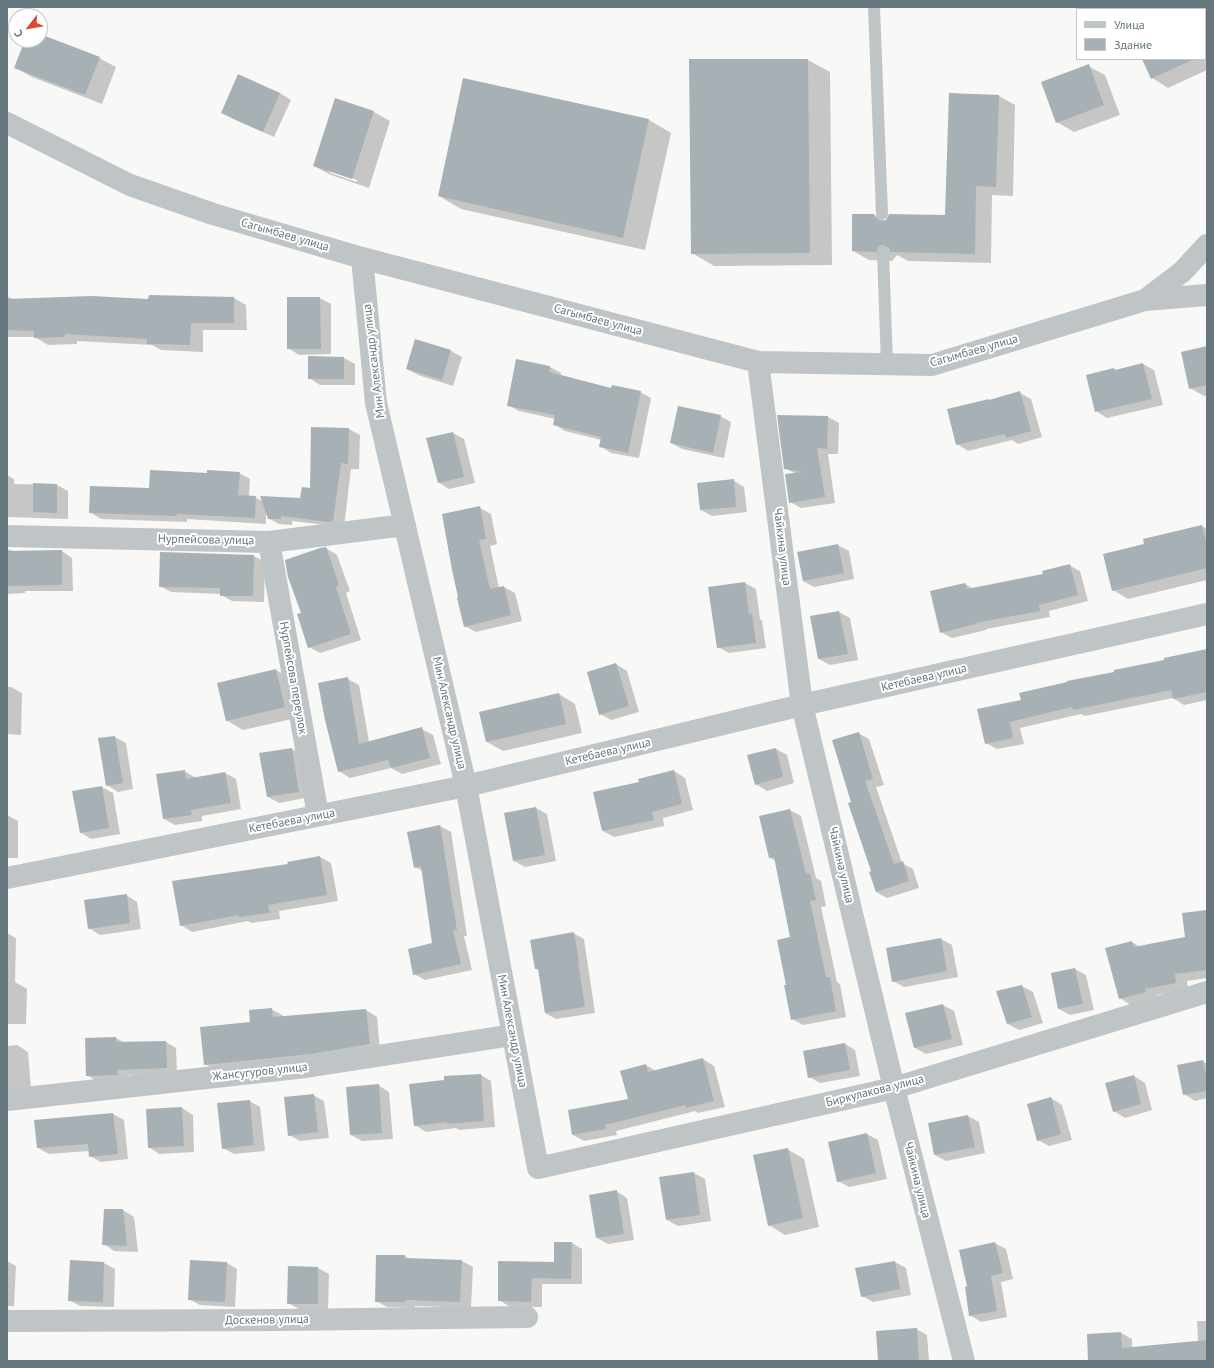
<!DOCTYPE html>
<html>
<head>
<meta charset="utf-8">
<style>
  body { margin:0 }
  #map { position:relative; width:1214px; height:1368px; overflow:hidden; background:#f8f8f6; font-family:"PT Sans",sans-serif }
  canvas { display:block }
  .frame { position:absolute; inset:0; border:8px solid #65767e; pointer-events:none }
  .legend { position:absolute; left:1076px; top:8px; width:130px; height:52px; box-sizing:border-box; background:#fff; border:1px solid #c1c8cb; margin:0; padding:5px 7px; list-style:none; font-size:12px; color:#65767e }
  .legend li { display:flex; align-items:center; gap:8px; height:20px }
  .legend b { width:20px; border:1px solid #c1c8cb }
  .north { position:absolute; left:8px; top:8px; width:40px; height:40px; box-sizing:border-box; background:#fff; border:1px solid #c1c8cb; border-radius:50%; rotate:239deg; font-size:11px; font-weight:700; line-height:16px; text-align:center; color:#65767e }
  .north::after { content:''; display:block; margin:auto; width:14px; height:18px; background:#d64b37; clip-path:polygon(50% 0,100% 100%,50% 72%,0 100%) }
</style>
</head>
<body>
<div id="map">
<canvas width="1214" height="1368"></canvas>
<div class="frame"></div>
<ul class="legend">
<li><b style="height:5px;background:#bfc4c7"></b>Улица</li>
<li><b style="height:11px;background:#a7b0b4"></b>Здание</li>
</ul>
<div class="north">С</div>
</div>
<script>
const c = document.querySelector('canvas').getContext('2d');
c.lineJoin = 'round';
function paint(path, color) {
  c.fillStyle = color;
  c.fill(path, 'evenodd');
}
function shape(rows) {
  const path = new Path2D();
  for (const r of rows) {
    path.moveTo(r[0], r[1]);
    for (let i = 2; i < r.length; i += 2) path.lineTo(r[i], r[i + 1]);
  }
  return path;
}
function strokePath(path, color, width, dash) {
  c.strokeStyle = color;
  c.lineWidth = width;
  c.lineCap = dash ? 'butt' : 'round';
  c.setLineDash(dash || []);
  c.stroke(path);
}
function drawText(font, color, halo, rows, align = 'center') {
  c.font = font + ' "PT Sans",sans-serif';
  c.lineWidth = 4;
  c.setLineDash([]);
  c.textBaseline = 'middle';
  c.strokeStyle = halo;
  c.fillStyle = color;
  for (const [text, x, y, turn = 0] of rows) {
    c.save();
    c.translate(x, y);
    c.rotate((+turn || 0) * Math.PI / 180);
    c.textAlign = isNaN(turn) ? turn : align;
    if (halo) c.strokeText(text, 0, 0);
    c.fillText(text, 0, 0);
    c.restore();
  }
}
paint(shape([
  [1205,34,1207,39,1207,70,1168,88,1152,78,1143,59,1205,59],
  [40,35,99,58,116,67,102,104,32,77,16,68,26,40,40,40],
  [808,60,830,72,832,265,714,266,692,253],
  [1088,66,1105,75,1120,115,1074,132,1057,122],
  [464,79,649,120,671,133,645,250,461,209,439,196],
  [280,93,291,100,274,137,233,119,222,113],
  [999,96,1015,105,1013,196,992,195,991,263,908,261,897,255,892,261,869,260,853,251,874,215,885,221,946,216],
  [336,99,374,112,390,121,369,188,331,175,314,166],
  [330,171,357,180,357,182,330,173],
  [7,296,14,300,149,300,234,298,246,305,247,330,203,330,203,352,161,350,152,345,77,341,77,344,48,345,35,337,7,337],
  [320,298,331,304,331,354,299,355,288,348],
  [415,340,451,351,462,357,453,386,418,375,407,369],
  [1207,347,1207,396,1204,396,1190,388],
  [344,358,355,364,355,385,320,385,309,378],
  [517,360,550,367,561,373,561,375,612,389,640,392,651,398,639,458,611,453,600,446,601,440,565,431,554,424,555,419,519,411,508,405],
  [1143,364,1154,370,1163,405,1107,418,1096,411,1114,369,1117,370],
  [1020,393,1031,399,1042,437,1018,444,1012,440,968,451,957,444,990,401],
  [720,416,731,422,724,458,682,449,671,443],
  [828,417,839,423,838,454,828,454,835,503,801,508,790,502,796,474,785,468],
  [349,429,360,435,359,469,351,469,344,527,292,521,292,525,279,524,268,518,266,512,266,524,187,519,187,522,101,519,90,512,150,489,208,474,239,473,250,479,249,496,255,497,262,501,301,499,311,489],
  [453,433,464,439,475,483,449,489,438,482],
  [7,475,14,479,14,484,57,485,68,491,68,519,7,517],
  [733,480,744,487,747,512,712,516,701,510],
  [480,508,491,514,497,544,490,546,499,588,504,587,515,593,522,621,476,632,465,626],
  [1202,526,1207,529,1207,580,1128,599,1113,590,1145,545,1144,540],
  [838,545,849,551,854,579,814,587,803,581],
  [326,548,337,555,350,591,346,593,361,640,320,653,309,647,302,614],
  [7,549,16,552,62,551,72,558,73,591,25,591,25,593,7,594],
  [254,556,265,562,264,602,232,601,221,595,221,594,171,592,160,586],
  [1069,565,1080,571,1088,601,1049,611,1050,617,986,629,986,630,952,638,941,632,931,592,965,584,974,589,1044,575],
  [745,583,756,589,760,619,762,621,766,648,729,653,718,647],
  [839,612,850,618,858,660,830,665,819,659,811,617],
  [1207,650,1207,700,1184,705,1173,698,1085,716,1081,714,1020,728,1024,744,997,749,986,743,1022,701],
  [616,664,627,671,639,712,611,720,600,714],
  [276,670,293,680,301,717,243,730,226,720,218,684],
  [348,679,359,685,369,742,422,729,433,735,441,764,402,774,391,768,350,778,339,771],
  [7,687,11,687,22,693,21,735,7,734],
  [559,694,575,704,582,733,503,751,487,742],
  [858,733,869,739,884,785,876,787,902,863,913,869,919,888,887,898,876,892,873,872,852,803],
  [115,737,126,743,133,789,118,792,107,785],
  [292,749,303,755,310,797,279,803,268,797],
  [776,749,787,755,794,783,767,791,756,784],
  [184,771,196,778,225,773,236,779,241,809,202,816,202,821,175,825,164,819],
  [674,771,685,778,693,810,663,818,664,826,614,837,603,831,640,783],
  [102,787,113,793,120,834,91,839,80,832],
  [536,808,547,814,556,861,525,867,514,861],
  [790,810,801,816,816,878,821,881,826,906,821,907,837,982,840,984,846,1017,803,1025,792,1019,788,986,792,938,776,861,770,858,762,823],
  [7,815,18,821,18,858,7,858],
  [440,826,451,832,467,936,464,936,472,970,425,980,414,974,434,944,423,871,415,867],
  [320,857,331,863,338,901,279,911,280,919,251,923,248,921,192,932,181,925,289,865],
  [126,895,137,902,141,929,100,935,89,928],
  [1207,911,1207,978,1187,981,1188,990,1157,995,1158,999,1132,1006,1120,998,1132,942,1140,947,1186,937],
  [7,933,16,938,15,982,27,989,26,1024,7,1024],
  [573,933,584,939,595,1013,556,1019,545,1013,539,970,536,969],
  [941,939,952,945,958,977,904,987,893,981],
  [1075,969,1086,975,1094,1010,1070,1015,1059,1009],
  [1022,986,1033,992,1043,1023,1019,1030,1008,1024,998,992],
  [943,1005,954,1011,963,1045,926,1054,915,1048,907,1014],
  [271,1009,282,1015,283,1017,366,1010,377,1017,380,1050,216,1071,205,1064,251,1023],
  [116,1038,125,1043,166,1042,176,1048,177,1074,128,1075,128,1081,98,1082,87,1075],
  [845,1044,855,1050,860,1076,820,1083,809,1077],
  [17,1045,28,1052,31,1089,7,1091,7,1046],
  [703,1059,714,1066,725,1107,698,1113,695,1111,616,1131,617,1135,584,1141,573,1135,629,1100,646,1065,656,1071],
  [1203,1061,1207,1064,1207,1098,1195,1101,1184,1094],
  [481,1075,491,1081,495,1127,459,1130,456,1128,426,1132,415,1125,445,1081],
  [1134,1076,1145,1083,1152,1110,1125,1118,1114,1111],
  [378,1085,389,1092,393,1139,362,1141,351,1135],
  [313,1095,324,1101,329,1138,300,1141,289,1135],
  [1051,1098,1062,1105,1072,1140,1049,1146,1038,1140],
  [249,1101,260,1107,265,1151,234,1154,223,1148],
  [182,1108,193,1115,194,1152,159,1154,149,1147],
  [113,1114,124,1120,128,1159,101,1162,90,1156,89,1151,49,1154,38,1148,35,1121],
  [968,1116,979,1122,985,1153,946,1161,935,1155,929,1124],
  [867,1134,878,1140,887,1179,849,1187,838,1181],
  [787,1149,804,1159,819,1227,785,1235,769,1225],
  [694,1173,705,1179,711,1221,678,1226,667,1220],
  [616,1191,627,1198,634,1240,608,1244,597,1238],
  [123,1210,134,1217,138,1252,114,1251,104,1244],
  [572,1243,582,1249,582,1284,542,1284,542,1307,510,1307,499,1300,499,1262,555,1263],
  [995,1243,1006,1249,1013,1279,1001,1282,1007,1317,981,1322,970,1315,969,1287],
  [377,1256,405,1256,409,1259,462,1261,473,1267,471,1308,415,1306,415,1308,387,1307,376,1301],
  [7,1261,16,1266,14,1306,7,1306],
  [895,1262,906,1268,911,1295,873,1302,862,1296],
  [104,1263,115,1269,114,1307,80,1306,69,1300],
  [227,1263,237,1269,235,1307,200,1305,189,1299],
  [318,1268,329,1274,328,1310,299,1309,288,1303],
  [1197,1321,1207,1321,1207,1361,1089,1361,1121,1333,1132,1339,1132,1348,1198,1342],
  [916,1329,927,1335,929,1361,879,1361]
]), '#0003');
paint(shape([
  [40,34,100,57,85,95,14,68,25,40,40,40],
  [689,59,808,59,810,253,691,254],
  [1142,59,1194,59,1151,79],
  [1089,64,1104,105,1056,123,1041,82],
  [238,74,280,93,263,132,221,113],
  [463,78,649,119,623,238,438,196],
  [949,93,999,95,996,187,976,186,975,254,890,252,889,248,883,245,879,246,876,252,852,251,852,214,874,214,876,218,882,221,886,220,889,214,945,215],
  [335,98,374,111,352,179,313,166],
  [149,295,234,297,234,323,191,323,190,345,147,344,147,339,65,334,65,337,34,338,34,331,7,330,7,299,92,296,148,299],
  [287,297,320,297,321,349,287,349],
  [415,339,451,350,442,380,406,369],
  [1207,346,1207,385,1189,389,1181,352],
  [308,356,344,357,344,379,308,379],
  [516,359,550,366,549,372,611,388,612,385,641,391,628,453,599,447,601,437,553,425,555,415,507,406],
  [1143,363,1152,399,1095,412,1086,375,1114,368,1115,370],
  [1020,391,1031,431,1006,438,1005,434,956,445,947,409,989,399,989,400],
  [678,406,721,415,713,453,670,443],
  [777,415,828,416,827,449,817,448,825,497,789,503,785,474,802,472,784,469],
  [311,427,349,428,348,464,341,463,333,521,329,522,281,516,281,519,268,519,260,496,300,498,302,487,310,488],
  [453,432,464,477,438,483,426,438],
  [150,470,207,473,207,470,240,472,238,495,256,496,255,518,177,514,177,516,89,513,90,486,149,488],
  [734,479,736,507,700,510,697,483],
  [33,483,57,484,57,513,33,512],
  [480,506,486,539,479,540,490,589,504,586,511,615,464,627,457,598,458,597,452,570,442,514],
  [1202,525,1207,544,1207,568,1112,591,1103,554,1144,544,1143,539],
  [838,544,844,573,803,581,797,552],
  [326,547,339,585,336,587,351,634,308,648,297,614,301,613,288,577,285,560,320,548],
  [62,550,62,585,7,586,7,551],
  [160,552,254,555,253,596,220,596,220,588,159,587],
  [1070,564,1078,595,1039,605,1040,611,975,623,976,624,940,633,930,591,965,583,967,589,1043,574,1042,571],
  [745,582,749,614,752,614,756,643,717,648,708,587],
  [839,611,848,654,818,659,810,616],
  [1207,649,1207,692,1173,699,1171,690,1073,710,1072,707,1010,722,1013,738,985,744,977,709,1021,700,1019,693,1067,682,1067,681,1114,672,1114,670,1164,660,1164,658],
  [616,663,629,706,599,715,587,672],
  [276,669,285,707,226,721,217,683],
  [348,677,359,744,422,727,430,758,391,768,388,760,338,772,325,720,318,683],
  [559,693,566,724,486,742,479,712],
  [859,732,873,779,865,781,894,864,903,861,909,881,876,892,869,872,871,871,848,803,851,802,832,740],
  [115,736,123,783,106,786,98,738],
  [292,748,299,792,267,797,259,753],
  [776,748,783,777,755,785,747,755],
  [185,770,186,779,225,772,231,803,191,810,192,815,163,819,156,774],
  [674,770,682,804,652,812,654,820,602,831,593,792,639,782,638,779],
  [102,786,109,828,80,833,72,791],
  [536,807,545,855,513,861,504,813],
  [790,809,806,874,810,873,816,900,810,901,826,977,830,977,836,1011,791,1020,784,985,786,985,777,940,790,937,774,857,769,858,759,816],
  [440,825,457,930,453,930,461,964,413,975,408,949,432,943,421,866,414,868,407,832],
  [320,856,327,895,268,905,270,913,239,917,239,915,180,926,172,881,288,864,287,862],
  [127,894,130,923,88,929,84,900],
  [1207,910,1207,970,1175,974,1176,983,1145,989,1146,992,1119,999,1105,948,1132,941,1134,947,1185,937,1182,913],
  [574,932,579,961,578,962,585,1007,545,1013,538,969,535,969,530,940],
  [941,938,947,971,892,982,886,948],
  [1075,968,1083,1004,1058,1009,1051,973],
  [1022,985,1032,1017,1007,1024,996,991],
  [943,1004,952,1039,914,1048,905,1013],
  [272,1008,273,1017,366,1009,370,1044,311,1054,204,1065,200,1027,250,1022,249,1010],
  [116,1037,116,1042,166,1041,167,1068,117,1070,118,1075,86,1076,85,1038],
  [845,1043,850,1070,808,1078,803,1051],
  [703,1058,714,1101,686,1108,686,1105,605,1125,606,1129,572,1135,568,1110,628,1099,620,1071,646,1064,648,1072],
  [1203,1060,1207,1080,1207,1091,1183,1095,1177,1065],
  [481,1074,484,1121,447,1124,447,1122,414,1126,409,1084,444,1080,444,1076],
  [1134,1075,1141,1104,1113,1112,1105,1083],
  [379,1084,382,1133,350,1135,346,1087],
  [314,1094,318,1132,288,1136,284,1097],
  [1051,1097,1061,1134,1037,1141,1027,1104],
  [250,1100,254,1145,222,1149,217,1103],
  [182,1107,184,1146,148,1148,146,1109],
  [113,1113,118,1154,89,1157,88,1144,37,1148,34,1120],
  [968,1115,975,1147,934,1155,928,1123],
  [867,1133,876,1173,837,1182,828,1142],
  [788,1148,803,1218,768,1226,753,1155],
  [694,1172,700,1215,666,1220,659,1177],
  [617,1190,624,1234,596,1238,589,1195],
  [104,1209,123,1209,127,1246,102,1245],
  [554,1242,572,1242,571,1279,532,1278,531,1302,498,1301,498,1261,554,1262],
  [995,1242,1003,1273,991,1276,997,1311,969,1316,965,1287,967,1286,959,1250],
  [376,1255,405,1255,405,1258,462,1260,460,1302,405,1300,405,1302,375,1302],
  [70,1260,104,1262,103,1302,68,1301],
  [190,1260,227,1262,225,1302,188,1300],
  [895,1261,900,1289,861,1297,855,1268],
  [288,1266,318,1267,318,1304,287,1304],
  [917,1328,919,1361,878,1361,876,1331],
  [1121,1332,1122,1348,1207,1340,1207,1361,1088,1361,1087,1334]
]), '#a7b0b4');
strokePath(shape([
  [874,7,882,214],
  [883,252,887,364]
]), '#bfc4c7', 12);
strokePath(shape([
  [362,258,376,403,466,786,538,1168,894,1088,1207,992],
  [1145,300,1207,295],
  [758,362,802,705,894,1088,964,1361],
  [7,536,269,542,405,525],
  [269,542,318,815],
  [7,878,466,786,802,705,1207,614],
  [7,1100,306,1067,513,1035],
  [7,1321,281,1320,527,1317]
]), '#bfc4c7', 22);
strokePath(shape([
  [7,123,130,185,213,214,362,258,758,362,932,365,1145,300,1182,272,1207,245]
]), '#bfc4c7', 22);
drawText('12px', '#65767e', '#fff', [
  ["Сагымбаев улица",285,235,16],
  ["Сагымбаев улица",598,320,15],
  ["Сагымбаев улица",974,351,-16],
  ["Мин Александр улица",374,361,-97],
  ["Нурпейсова улица",206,540,1],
  ["Чайкина улица",782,547,83],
  ["Нурпейсова переулок",293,678,80],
  ["Кетебаева улица",924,678,-13],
  ["Мин Александр улица",449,713,77],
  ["Кетебаева улица",608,752,-13],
  ["Кетебаева улица",292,821,-11],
  ["Чайкина улица",841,865,77],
  ["Мин Александр улица",512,1031,79],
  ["Жансугуров улица",260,1072,-6],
  ["Биркулакова улица",875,1091,-14],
  ["Чайкина улица",917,1180,76],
  ["Доскенов улица",267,1320,-1]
]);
</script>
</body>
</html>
